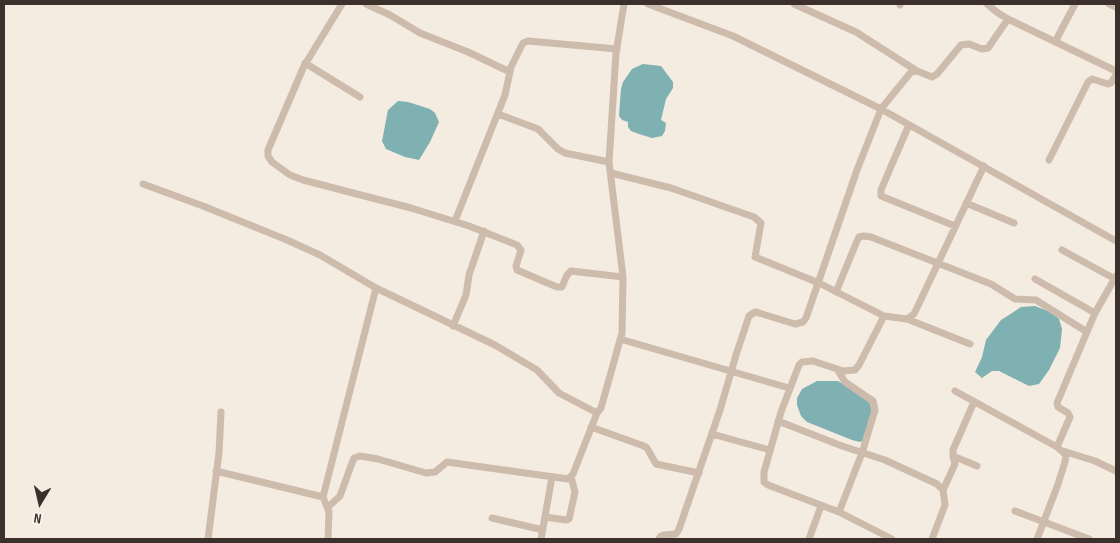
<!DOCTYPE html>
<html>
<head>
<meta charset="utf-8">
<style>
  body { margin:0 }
  #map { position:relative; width:1120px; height:543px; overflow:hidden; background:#f4ebe1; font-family:"Sofia Sans Condensed",sans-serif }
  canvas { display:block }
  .frame { position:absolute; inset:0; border:5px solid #3b302b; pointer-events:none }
  .north { position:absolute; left:15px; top:478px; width:50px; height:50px; -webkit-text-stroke:4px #fbf5ee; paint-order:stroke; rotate:189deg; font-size:14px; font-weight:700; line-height:20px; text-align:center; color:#3b302b }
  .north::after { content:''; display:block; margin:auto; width:18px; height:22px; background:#3b302b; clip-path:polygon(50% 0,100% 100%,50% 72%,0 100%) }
</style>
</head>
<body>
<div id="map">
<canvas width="1120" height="543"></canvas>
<div class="frame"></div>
<div class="north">N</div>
</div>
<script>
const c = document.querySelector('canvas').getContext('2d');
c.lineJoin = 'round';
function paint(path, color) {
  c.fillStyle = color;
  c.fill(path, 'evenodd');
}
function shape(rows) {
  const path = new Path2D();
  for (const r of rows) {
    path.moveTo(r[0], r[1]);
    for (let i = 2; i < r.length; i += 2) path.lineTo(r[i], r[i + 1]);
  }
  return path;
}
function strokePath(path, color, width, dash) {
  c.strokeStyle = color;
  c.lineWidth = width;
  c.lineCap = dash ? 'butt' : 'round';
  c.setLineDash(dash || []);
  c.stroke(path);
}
paint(shape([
  [643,64,661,66,673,82,673,88,666,99,661,120,666,123,665,131,662,136,652,138,639,134,631,131,628,127,628,122,622,120,619,116,621,89,623,82,632,69],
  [398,101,408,102,430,109,435,113,439,122,430,142,419,160,405,157,386,149,382,141,388,110],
  [1035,306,1053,313,1059,319,1062,329,1060,348,1049,370,1039,384,1029,386,999,371,992,371,982,378,975,372,982,357,986,340,1001,320,1009,315,1021,307],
  [817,381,838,381,866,398,870,404,872,413,864,440,860,442,852,440,807,422,801,416,797,405,797,398,802,389]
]), '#7fb0b2');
strokePath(shape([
  [342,4,304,66,268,150,268,156,272,162,290,175,303,180,411,208,469,226,517,245,521,250,516,266,517,270,557,287,562,287,567,275,571,271,623,277],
  [366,4,390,15,420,33,468,52,510,72],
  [648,4,733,36,881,109,1116,241],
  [794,4,856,32,917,71],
  [987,4,998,13,1008,19,1116,71],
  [1109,4,1116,7],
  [900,5,900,4],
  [1055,42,1075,4],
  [305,63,360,97],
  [498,114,538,129,558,149,565,153,609,162],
  [909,125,892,164,881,190,881,196,955,226],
  [1049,160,1088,82,1092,79,1108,84,1111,83,1116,75],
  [611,173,671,188,754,217,761,223,755,257,819,283,884,316],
  [143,184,203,206,287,240,320,255,376,288,495,345,537,370,559,393,597,413,601,408,622,333,623,277,609,162,616,53,624,4],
  [966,203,1014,223],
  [455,221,505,95,511,67,523,43,528,41,617,49],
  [1062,250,1115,279],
  [1035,279,1095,313],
  [836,292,857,241,859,237,864,236,871,237,991,284,1015,299,1036,300,1087,332],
  [907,319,970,344],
  [453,326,466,295,469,275,484,231],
  [620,339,789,388],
  [837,369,845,382,873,401,875,410,862,453,839,512],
  [955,391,1057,447,1066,455,1065,462,1057,487,1037,539],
  [778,421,842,446,885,460,937,484,943,490,945,505,932,539],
  [591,427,644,446,647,448,656,464,699,473],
  [712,434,770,450],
  [1057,447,1070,417,1068,413,1058,407,1057,403,1095,313,1116,276],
  [1063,451,1095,461,1116,471],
  [953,456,977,466],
  [216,471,323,497,376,288],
  [943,490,955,464,953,456,953,450,974,402],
  [323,497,329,512,328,539],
  [328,507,340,496,352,463,354,458,360,456,378,459,426,473,435,472,447,462,568,479,573,474,597,413],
  [1015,511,1089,539],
  [545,517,566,520,569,519,575,492,571,477],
  [492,518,543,530],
  [208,539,219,453,221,412],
  [541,539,552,477],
  [659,539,661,536,664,535,676,534,679,529,720,410,736,355,749,316,755,312,759,313,795,324,803,322,806,318,857,170,881,109,911,72,917,71,932,77,937,74,961,45,969,44,982,49,988,48,1008,19],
  [809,539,821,506],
  [892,539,839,512,768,485,764,482,764,472,781,412,799,365,802,362,813,361,843,371,855,370,859,365,884,316,907,319,914,314,984,166]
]), '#cdbbac', 7);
</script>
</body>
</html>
